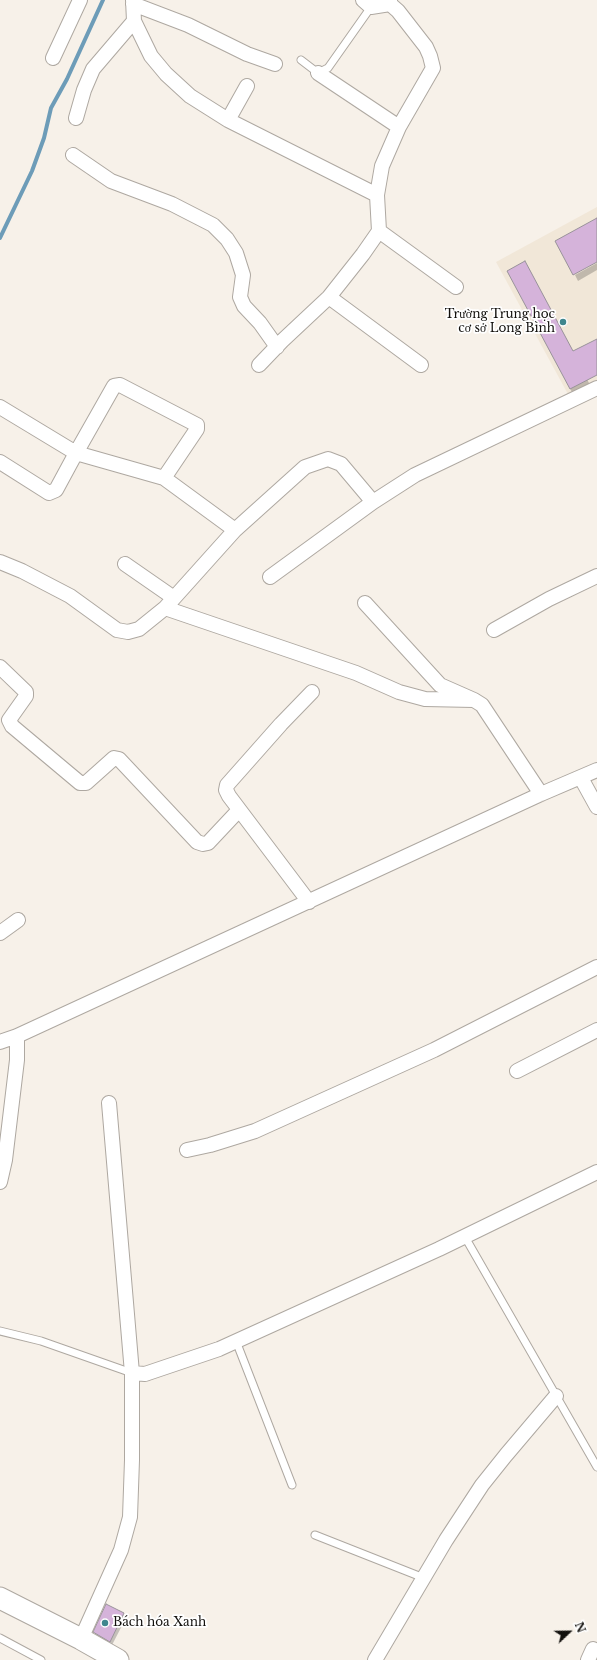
<!DOCTYPE html>
<html>
<head>
<meta charset="utf-8">
<style>
  body { margin:0 }
  #map { position:relative; width:597px; height:1660px; overflow:hidden; background:#f7f1e9; font-family:"Libre Baskerville",serif }
  canvas { display:block }
  .north { position:absolute; left:549px; top:1612px; width:40px; height:40px; -webkit-text-stroke:3px #fff; paint-order:stroke; rotate:68deg; font-size:11px; font-weight:700; line-height:16px; text-align:center; color:#12100d }
  .north::after { content:''; display:block; margin:auto; width:14px; height:18px; background:#12100d; clip-path:polygon(50% 0,100% 100%,50% 72%,0 100%) }
</style>
</head>
<body>
<div id="map">
<canvas width="597" height="1660"></canvas>
<div class="north">N</div>
</div>
<script>
const c = document.querySelector('canvas').getContext('2d');
c.lineJoin = 'round';
function paint(path, color) {
  c.fillStyle = color;
  c.fill(path, 'evenodd');
}
function shape(rows) {
  const path = new Path2D();
  for (const r of rows) {
    path.moveTo(r[0], r[1]);
    for (let i = 2; i < r.length; i += 2) path.lineTo(r[i], r[i + 1]);
  }
  return path;
}
function strokePath(path, color, width, dash) {
  c.strokeStyle = color;
  c.lineWidth = width;
  c.lineCap = dash ? 'butt' : 'round';
  c.setLineDash(dash || []);
  c.stroke(path);
}
function drawText(font, color, halo, rows, align = 'center') {
  c.font = font + ' "Libre Baskerville",serif';
  c.lineWidth = 3.5;
  c.setLineDash([]);
  c.textBaseline = 'middle';
  c.strokeStyle = halo;
  c.fillStyle = color;
  for (const [text, x, y, turn = 0] of rows) {
    c.save();
    c.translate(x, y);
    c.rotate((+turn || 0) * Math.PI / 180);
    c.textAlign = isNaN(turn) ? turn : align;
    if (halo) c.strokeText(text, 0, 0);
    c.fillText(text, 0, 0);
    c.restore();
  }
}
paint(shape([
  [597,207,597,382,569,396,496,262]
]), '#f1e7d8');
paint(shape([
  [597,263,597,270,578,281,575,275],
  [508,271,573,353,597,340,597,371,586,377,591,387,574,396],
  [123,1614,126,1618,112,1645,97,1636,94,1632]
]), '#0003');
strokePath(shape([
  [0,238,32,171,44,138,51,108,67,79,103,0]
]), '#6d9cb8', 4);
const building = shape([
  [597,218,597,262,573,275,555,241,597,218],
  [525,261,573,351,597,339,597,375,570,389,507,271,525,261],
  [106,1604,124,1613,110,1642,93,1632,106,1604]
]);
paint(building, '#d5b3da');
strokePath(building, '#99939a', 1);
const lane = shape([
  [301,60,318,73,328,68,371,7],
  [465,1237,597,1467],
  [0,1331,41,1341,132,1373],
  [236,1341,292,1485],
  [315,1535,424,1578],
  [0,1638,41,1660]
]);
const street = shape([
  [133,0,134,21,151,56,166,74,190,96,228,120,377,195],
  [363,0,371,7,390,4],
  [133,4,188,25,247,54,275,64],
  [53,58,80,0],
  [318,73,399,127],
  [76,118,84,90,93,69,134,21],
  [228,120,247,86],
  [73,155,111,181,172,204,213,225,227,239,236,253,243,275,240,297,244,306,260,323,277,347],
  [379,231,456,287],
  [329,297,421,365],
  [259,365,282,341,329,297,363,254,379,231,377,195,382,166,399,127,433,68,430,56,426,47,398,11,390,4,390,0],
  [0,407,76,453,114,386,120,385,197,425,197,429,164,478],
  [0,462,49,493,56,490,76,453,164,478,235,530],
  [0,562,22,571,70,596,117,630,128,632,139,629,165,608,235,530,305,467,328,459,341,464,373,502],
  [125,564,174,598],
  [270,577,373,502,415,475,597,388],
  [365,603,440,685,474,700,482,705,541,794],
  [165,608,356,673,399,692,425,699,474,700],
  [494,630,549,599,597,576],
  [0,667,26,692,26,696,9,720,12,726,80,783,86,783,114,758,119,759,197,842,203,844,208,843,239,810],
  [581,778,597,807],
  [309,902,229,796,226,790,227,785,281,724,312,692],
  [0,933,18,920],
  [0,1042,17,1036,541,794,597,770],
  [517,1071,597,1030],
  [187,1150,210,1145,255,1131,434,1050,597,967],
  [0,1182,5,1160,17,1060,17,1036],
  [132,1373,145,1374,219,1349,439,1249,597,1172],
  [81,1639,121,1550,130,1517,132,1460,132,1373,109,1103],
  [375,1660,446,1540,482,1485,506,1455,556,1396],
  [588,1660,593,1649]
]);
const secondary = shape([
  [0,1598,81,1639,118,1660]
]);
strokePath(lane, '#aea8a1', 9);
strokePath(street, '#aea8a1', 16);
strokePath(secondary, '#aea8a1', 23);
strokePath(lane, '#fff', 7);
strokePath(street, '#fff', 14);
strokePath(secondary, '#fff', 21);
for (const [x, y, r, color] of [
  [563,322,4,"#3f868e"],
  [105,1623,4,"#3f868e"]
]) {
  const dot = new Path2D();
  dot.arc(x, y, r, 0, 2 * Math.PI);
  c.fillStyle = color;
  c.fill(dot);
  strokePath(dot, '#fff', 1.5);
}
drawText('12px', '#12100d', '#fff', [
  ["Trường Trung học",555,315],
  ["cơ sở Long Bình",555,329],
  ["Bách hóa Xanh",113,1623,"left"]
], 'right');
</script>
</body>
</html>
